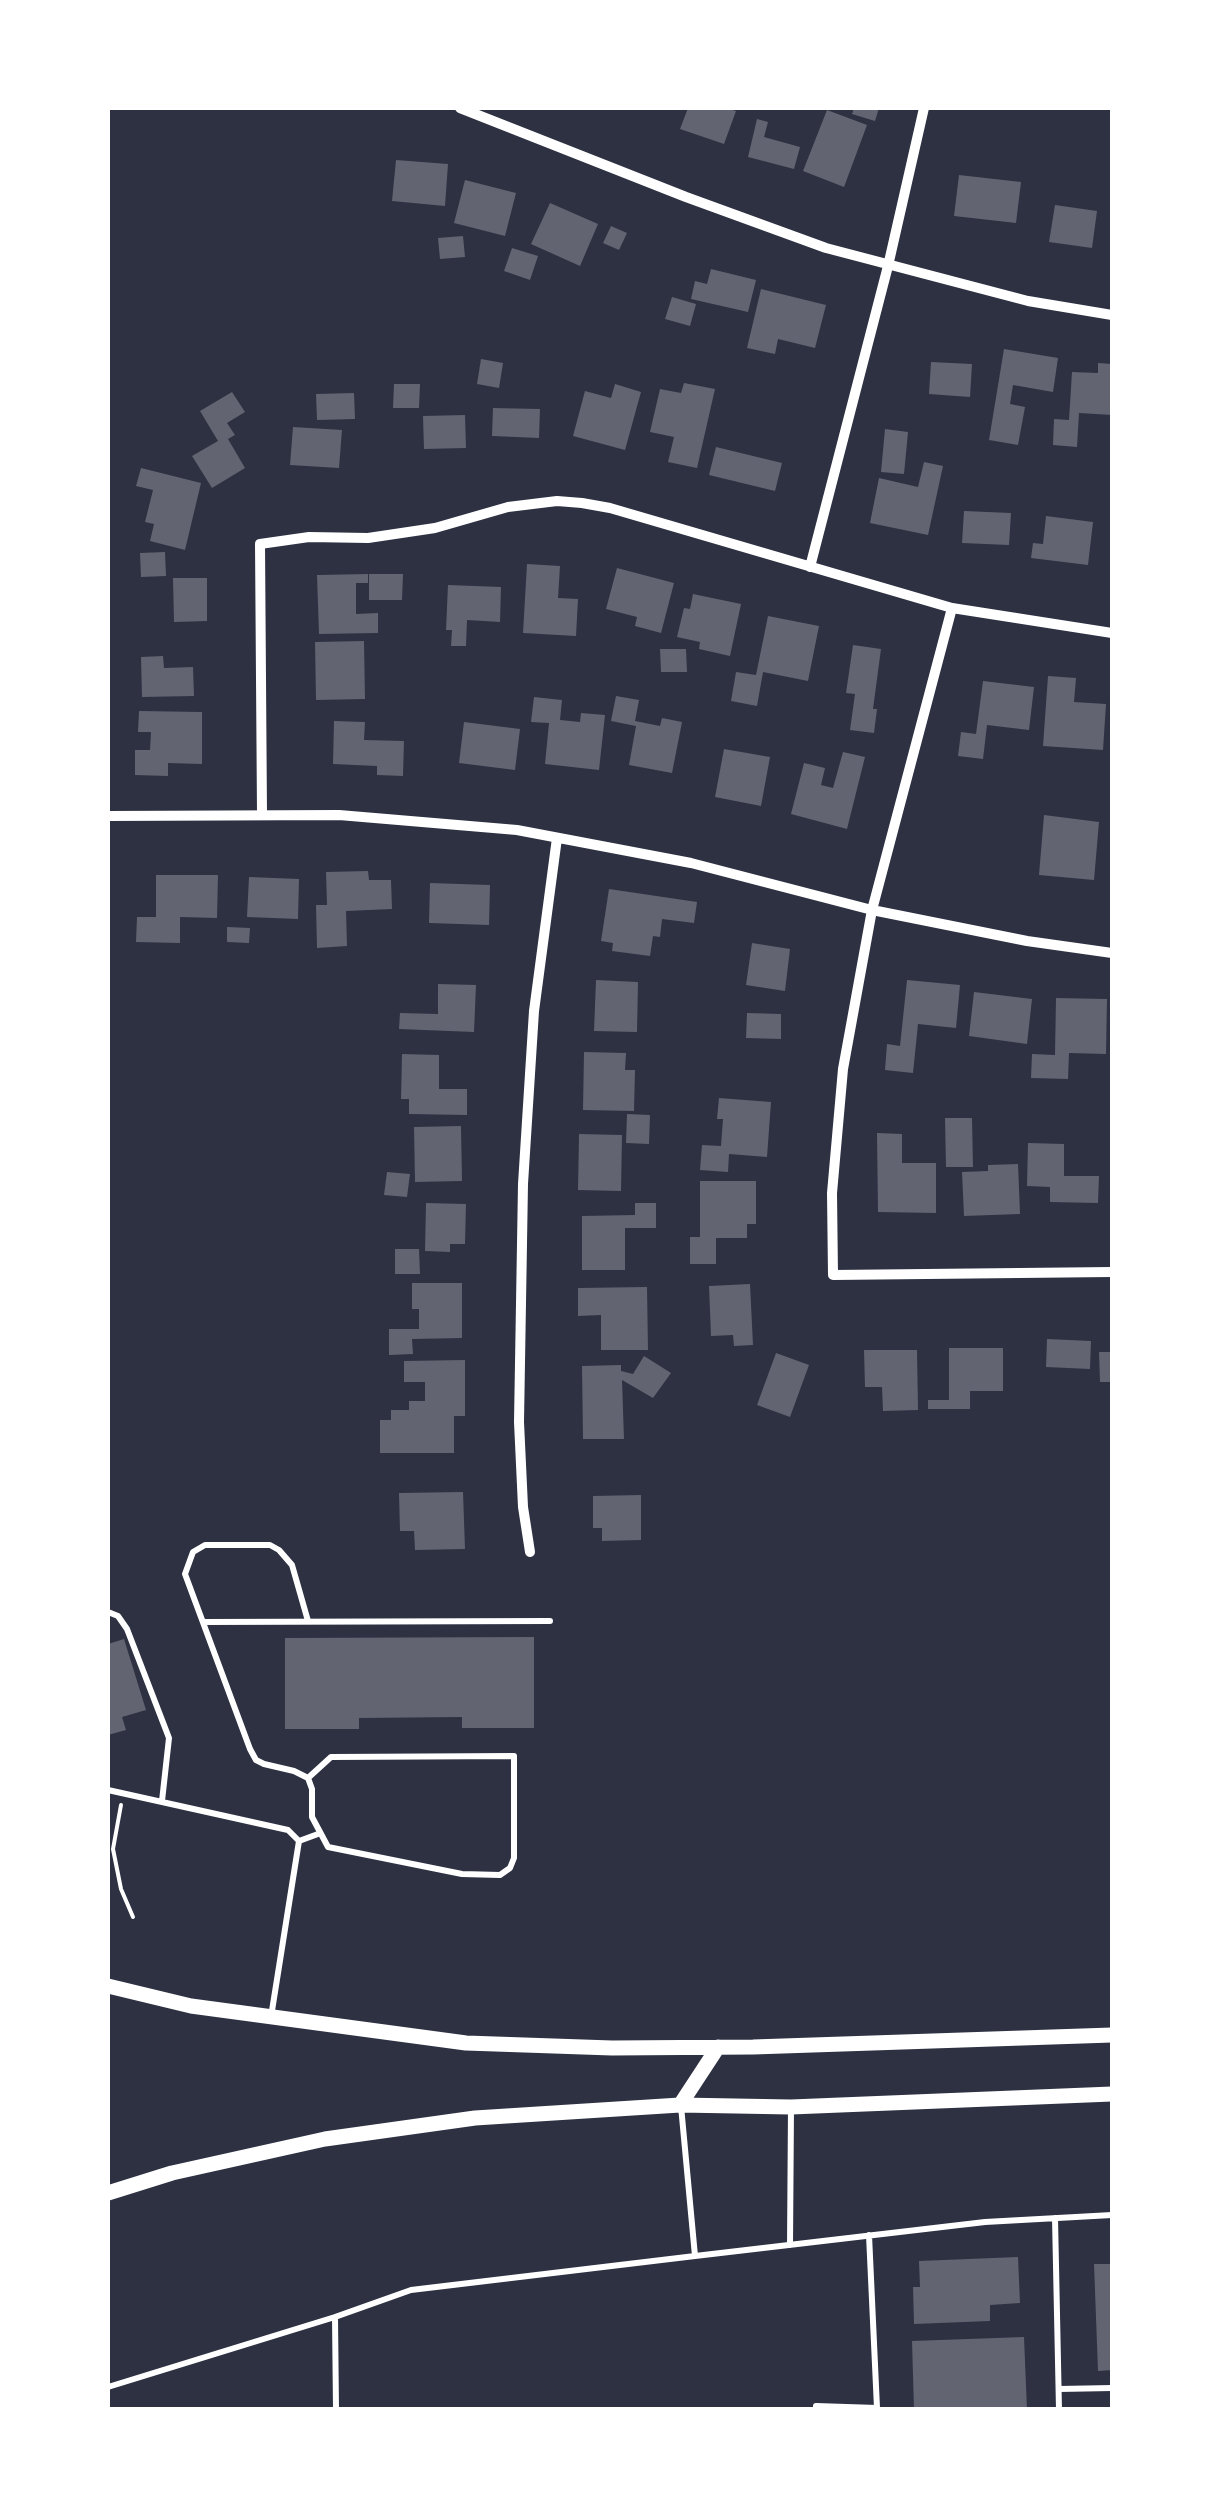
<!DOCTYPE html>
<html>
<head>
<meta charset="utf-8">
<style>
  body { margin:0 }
  #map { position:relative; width:1220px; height:2517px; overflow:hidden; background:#2d3142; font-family:Bitter,serif }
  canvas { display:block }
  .frame { position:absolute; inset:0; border:110px solid #fff; pointer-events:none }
</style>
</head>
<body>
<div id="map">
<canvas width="1220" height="2517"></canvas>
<div class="frame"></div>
</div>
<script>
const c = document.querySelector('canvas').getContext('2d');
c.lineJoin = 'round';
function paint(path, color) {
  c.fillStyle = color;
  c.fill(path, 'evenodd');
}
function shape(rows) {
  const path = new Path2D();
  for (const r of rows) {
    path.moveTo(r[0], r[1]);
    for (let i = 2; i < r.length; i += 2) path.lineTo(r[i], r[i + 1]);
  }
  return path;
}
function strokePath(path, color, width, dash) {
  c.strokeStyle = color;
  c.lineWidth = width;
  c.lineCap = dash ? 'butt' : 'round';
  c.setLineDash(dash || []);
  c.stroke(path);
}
paint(shape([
  [688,108,726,108,736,111,724,144,680,129],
  [854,108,879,108,875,121,852,114],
  [827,110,867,125,844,187,803,171],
  [757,119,768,122,764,137,800,147,794,169,748,157],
  [396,160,448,164,445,206,392,201],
  [959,175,1021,182,1016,223,954,216],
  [465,180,516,193,505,236,454,223],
  [550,203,598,224,580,266,531,244],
  [1055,205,1097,211,1092,248,1049,242],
  [611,226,627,233,619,250,603,243],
  [463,236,465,257,440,259,438,238],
  [512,248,538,256,530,280,504,271],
  [711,269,756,280,748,312,691,299,695,281,707,284],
  [761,289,826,305,815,348,778,339,775,354,747,348],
  [672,297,696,304,690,326,665,319],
  [1004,349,1058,358,1053,392,1013,385,1010,404,1025,407,1018,445,989,440],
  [481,359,503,363,499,388,477,384],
  [931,362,972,364,970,397,929,394],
  [1098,363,1112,364,1112,415,1079,413,1077,447,1053,445,1054,419,1069,420,1072,372,1098,373],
  [684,383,715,389,697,468,668,462,674,437,650,432,660,389,681,393],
  [394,384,420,384,419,408,393,408],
  [615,384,641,392,625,450,573,436,585,391,611,398],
  [232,392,245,412,227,423,235,435,228,439,245,468,212,488,192,456,218,441,200,411],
  [354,393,355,419,317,420,316,394],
  [493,408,540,409,539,438,492,436],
  [465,415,466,448,424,449,423,416],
  [293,427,342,430,339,468,290,465],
  [885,429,908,432,904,474,881,472],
  [716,447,782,463,775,491,709,475],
  [924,462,943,466,928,535,870,523,879,478,918,487],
  [141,468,201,483,185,550,150,541,154,524,145,522,153,490,136,486],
  [964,511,1011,513,1009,545,962,543],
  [1046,516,1093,522,1088,565,1031,558,1033,543,1043,544],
  [165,552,166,576,141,577,140,553],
  [527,564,560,566,558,598,578,599,576,636,523,633],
  [617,568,674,583,661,633,635,626,637,617,606,609],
  [368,574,368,583,356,583,356,614,378,613,378,633,319,634,317,575],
  [369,574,403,574,402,600,369,600],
  [173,578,207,578,207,621,174,622],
  [448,585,501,587,500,622,467,620,466,646,451,646,452,630,446,630],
  [693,594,741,604,730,656,699,649,700,642,677,637,684,608,690,609],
  [768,616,819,626,808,681,763,672,757,706,731,701,736,672,756,675],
  [364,641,365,699,316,700,315,642],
  [853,645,881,649,873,709,877,709,874,733,850,730,855,694,846,693],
  [660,649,686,649,687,672,661,672],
  [163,656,164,668,193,667,194,696,142,697,141,657],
  [1048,676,1076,678,1074,702,1106,704,1103,750,1043,746],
  [983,681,1034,687,1029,730,987,725,983,759,958,756,961,732,976,734],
  [616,696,639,700,635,721,660,726,662,718,682,722,672,773,629,765,636,726,611,721],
  [534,697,562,700,560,720,580,722,581,713,605,715,599,770,545,764,549,723,531,722],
  [139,711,202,712,202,764,168,763,168,776,135,775,135,750,150,750,151,732,138,732],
  [334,721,365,722,364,740,404,741,403,776,377,775,377,766,333,764],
  [464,722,520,729,515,770,459,763],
  [724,749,770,757,761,806,715,797],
  [843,752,865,757,847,829,791,814,804,763,825,768,821,785,833,788],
  [1044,815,1099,822,1094,880,1039,875],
  [368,871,369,880,391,880,392,909,346,911,347,946,317,948,316,905,327,905,326,872],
  [156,875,218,875,217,918,180,917,180,943,136,942,137,917,156,917],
  [249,877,299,879,298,919,247,917],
  [430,883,490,885,489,925,429,923],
  [609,889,697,902,694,923,662,919,660,937,653,936,650,956,612,951,613,943,601,941],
  [227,927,250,928,249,943,227,942],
  [752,943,790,949,785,991,746,985],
  [596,980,638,982,637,1032,594,1031],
  [907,980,960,985,956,1028,918,1024,913,1073,885,1070,887,1044,900,1046],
  [438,984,476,985,474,1032,399,1029,400,1013,438,1014],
  [974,992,1032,999,1027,1044,969,1036],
  [1056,998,1107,999,1106,1054,1069,1053,1068,1079,1031,1078,1032,1054,1055,1055],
  [747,1013,781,1014,781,1039,746,1038],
  [584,1052,626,1053,625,1070,635,1070,634,1111,583,1110],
  [402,1054,439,1055,439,1089,467,1089,467,1115,409,1114,409,1099,401,1099],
  [719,1098,771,1102,767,1157,729,1154,728,1172,700,1170,702,1145,721,1146,723,1119,717,1119],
  [627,1114,650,1115,649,1144,626,1143],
  [945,1118,972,1118,973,1167,946,1167],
  [461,1126,462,1181,415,1182,414,1127],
  [877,1133,902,1134,902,1163,936,1163,936,1213,878,1212],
  [579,1134,622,1135,621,1191,578,1190],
  [1028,1143,1064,1144,1064,1176,1099,1176,1098,1203,1050,1202,1050,1187,1027,1186],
  [1018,1164,1020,1214,964,1216,962,1172,988,1171,988,1165],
  [387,1172,410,1174,407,1197,384,1195],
  [700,1181,756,1181,756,1224,747,1224,747,1238,716,1238,716,1264,690,1264,690,1237,700,1237],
  [426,1203,466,1204,465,1244,450,1244,450,1252,425,1251],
  [635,1203,656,1203,656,1228,625,1228,625,1270,582,1270,582,1216,635,1215],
  [395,1249,419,1249,420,1274,395,1274],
  [412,1283,462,1283,462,1338,412,1339,413,1354,389,1355,389,1329,419,1329,419,1309,412,1309],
  [750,1284,753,1345,734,1346,733,1335,711,1336,709,1286],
  [647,1287,648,1350,601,1350,601,1315,578,1316,578,1288],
  [1047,1339,1091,1341,1090,1369,1046,1367],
  [949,1348,1003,1348,1003,1391,970,1391,970,1409,928,1409,928,1400,949,1400],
  [864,1350,917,1350,918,1410,883,1411,882,1387,865,1387],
  [1099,1352,1112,1352,1112,1382,1100,1382],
  [776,1353,809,1365,790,1417,757,1405],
  [644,1356,671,1373,653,1398,622,1380,624,1439,583,1439,582,1366,621,1365,621,1371,633,1374],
  [465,1360,465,1416,454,1416,454,1453,380,1453,380,1420,391,1420,391,1410,409,1410,409,1401,425,1401,425,1382,404,1382,404,1361],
  [463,1492,465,1549,415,1550,414,1531,400,1531,399,1493],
  [641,1495,641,1540,602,1541,602,1528,593,1528,593,1496],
  [534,1637,534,1728,462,1728,462,1717,359,1718,359,1729,285,1729,285,1638],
  [124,1639,146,1710,122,1717,126,1730,108,1735,108,1644],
  [1018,2257,1020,2303,990,2305,990,2321,914,2324,913,2287,920,2287,919,2261],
  [1094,2264,1112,2264,1112,2370,1098,2371],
  [1024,2337,1027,2410,914,2410,912,2341]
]), '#626471');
strokePath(shape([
  [121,1805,113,1849,121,1889,133,1917]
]), '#fff', 4);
strokePath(shape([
  [108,1612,118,1616,127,1629,169,1738,162,1801],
  [203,1622,550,1621],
  [308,1778,331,1757,514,1756,514,1858,510,1868,500,1875,462,1874,328,1847,312,1817,312,1789,308,1778,294,1771,264,1764,256,1760,250,1749,185,1574,193,1552,205,1545,270,1545,279,1550,292,1565,308,1621],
  [108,1790,288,1830,299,1841,271,2017],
  [299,1841,318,1834],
  [1055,2218,1059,2410],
  [790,2245,791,2108],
  [695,2256,985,2222,1112,2215],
  [108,2387,335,2317],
  [1059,2389,1112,2388],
  [336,2410,335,2317,411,2290,695,2256,681,2106],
  [816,2410,816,2406,877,2408,869,2235]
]), '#fff', 6);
strokePath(shape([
  [460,108,686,197,826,248,1028,301,1112,315],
  [810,567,888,266,924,108],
  [952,608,872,910,843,1069,832,1193,833,1275,1112,1272],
  [262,814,260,544,309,537,368,538,435,528,508,507,557,501,582,503,610,508,952,608,1112,633],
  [108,816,339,815,517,830,691,863,872,910,1027,941,1112,953],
  [530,1552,523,1507,519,1422,523,1184,534,1011,557,838]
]), '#fff', 10);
strokePath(shape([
  [108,1986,191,2006,466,2043,612,2048,753,2047,1112,2035],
  [680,2105,718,2047],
  [108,2193,172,2173,325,2139,475,2118,680,2105,791,2107,1112,2094]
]), '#fff', 15);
</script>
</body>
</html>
